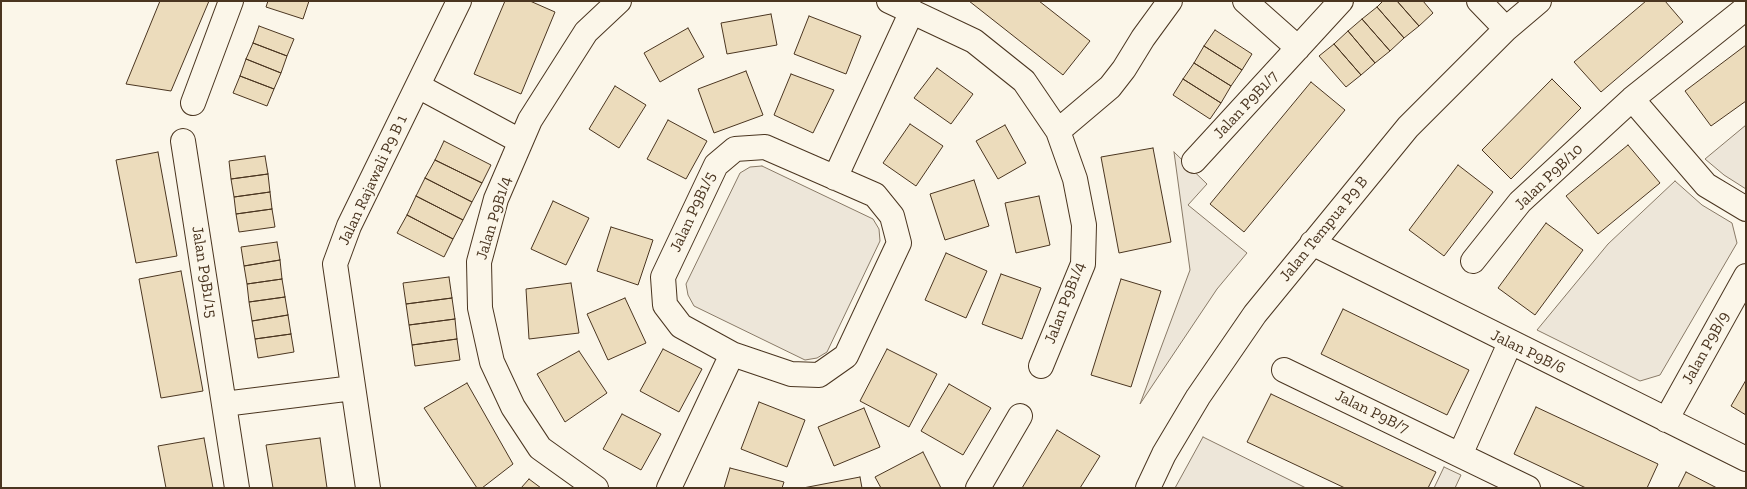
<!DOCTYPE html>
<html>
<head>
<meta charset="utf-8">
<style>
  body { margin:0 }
  #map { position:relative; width:1747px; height:489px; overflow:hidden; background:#fbf6e9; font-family:"Zilla Slab",serif }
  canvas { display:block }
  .frame { position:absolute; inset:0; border:2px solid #4a3520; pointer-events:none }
</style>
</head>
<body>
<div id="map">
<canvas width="1747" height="489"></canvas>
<div class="frame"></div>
</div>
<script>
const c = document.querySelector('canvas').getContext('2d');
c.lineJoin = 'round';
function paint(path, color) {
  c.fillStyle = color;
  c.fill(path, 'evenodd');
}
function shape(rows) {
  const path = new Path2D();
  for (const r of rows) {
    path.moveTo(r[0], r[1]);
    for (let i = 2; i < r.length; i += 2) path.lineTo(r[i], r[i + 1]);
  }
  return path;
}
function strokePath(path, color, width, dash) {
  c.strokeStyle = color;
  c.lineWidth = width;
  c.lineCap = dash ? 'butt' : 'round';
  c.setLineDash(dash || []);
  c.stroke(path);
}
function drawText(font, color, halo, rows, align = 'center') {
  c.font = font + ' "Zilla Slab",serif';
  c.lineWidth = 4;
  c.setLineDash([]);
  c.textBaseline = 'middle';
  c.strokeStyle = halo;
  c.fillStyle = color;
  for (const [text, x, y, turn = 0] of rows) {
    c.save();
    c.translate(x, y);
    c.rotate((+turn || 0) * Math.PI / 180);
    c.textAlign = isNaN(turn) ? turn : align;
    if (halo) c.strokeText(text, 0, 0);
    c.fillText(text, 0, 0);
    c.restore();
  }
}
const green = shape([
  [1746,125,1746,189,1724,175,1705,159,1746,125],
  [1174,152,1207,184,1188,205,1247,253,1217,289,1140,404,1190,270,1174,152],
  [762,166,873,219,879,229,880,241,827,352,817,358,805,360,694,306,688,295,686,284,740,173,750,167,762,166],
  [1675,181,1702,205,1732,223,1737,243,1660,375,1640,381,1537,330,1608,244,1675,181],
  [1203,437,1306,488,1175,488,1203,437],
  [1444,467,1461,475,1455,488,1434,488,1444,467]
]);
paint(green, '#ede6d9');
strokePath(green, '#887966', 1);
const building = shape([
  [160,1,209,1,171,91,126,84,160,1],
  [268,1,309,1,303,19,266,7,268,1],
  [505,1,530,1,555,12,521,94,474,74,505,1],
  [969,1,1039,1,1090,41,1063,75,969,1],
  [1383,1,1397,1,1419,26,1404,38,1377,7,1383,1],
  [1397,1,1423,1,1433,13,1419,26,1397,1],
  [1646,1,1665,1,1683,22,1601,92,1574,62,1646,1],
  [1377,7,1404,38,1390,51,1362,19,1377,7],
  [771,14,777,45,727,54,721,23,771,14],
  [809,16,861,36,846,74,794,54,809,16],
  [1362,19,1390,51,1375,63,1348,31,1362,19],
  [259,26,294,39,287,56,253,43,259,26],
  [688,28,704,57,660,82,644,53,688,28],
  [1215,30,1252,54,1242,70,1204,46,1215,30],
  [1348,31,1375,63,1361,75,1334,44,1348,31],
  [253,43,287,56,281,73,246,59,253,43],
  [1334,44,1361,75,1346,87,1319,56,1334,44],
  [1746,45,1746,101,1711,126,1685,91,1746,45],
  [1204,46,1242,70,1231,86,1194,63,1204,46],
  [246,59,281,73,274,89,240,76,246,59],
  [1194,63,1231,86,1221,103,1183,79,1194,63],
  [937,68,973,94,951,124,914,98,937,68],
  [746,71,763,115,714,133,698,89,746,71],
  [791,74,834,90,813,133,774,115,791,74],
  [240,76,274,89,267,106,233,93,240,76],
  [1183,79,1221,103,1210,119,1173,95,1183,79],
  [1552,79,1581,108,1511,179,1482,150,1552,79],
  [1311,82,1345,110,1244,232,1210,204,1311,82],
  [615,86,646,105,619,148,589,129,615,86],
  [668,120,707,141,686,179,647,159,668,120],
  [910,124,943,146,916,186,883,163,910,124],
  [1005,125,1026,163,998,179,976,141,1005,125],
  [444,141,491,165,482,183,435,160,444,141],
  [1628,145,1660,183,1598,234,1566,196,1628,145],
  [1153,148,1171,242,1119,253,1101,157,1153,148],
  [158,152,177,256,136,263,116,160,158,152],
  [265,156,268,174,231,179,229,161,265,156],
  [435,160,482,183,472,202,425,178,435,160],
  [1458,165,1493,192,1444,256,1409,230,1458,165],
  [268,174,270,192,234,197,231,179,268,174],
  [425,178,472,202,463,220,416,196,425,178],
  [974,180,989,226,945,240,930,194,974,180],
  [270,192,272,209,236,214,234,197,270,192],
  [416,196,463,220,453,239,407,215,416,196],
  [1039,196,1050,245,1016,253,1005,203,1039,196],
  [553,201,589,218,566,265,531,249,553,201],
  [272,209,275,227,239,232,236,214,272,209],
  [407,215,453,239,444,257,397,233,407,215],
  [1546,223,1583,250,1535,315,1498,288,1546,223],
  [611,227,653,240,638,285,597,271,611,227],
  [277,242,280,260,244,266,241,247,277,242],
  [946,253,987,271,966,318,925,300,946,253],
  [280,260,282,279,247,284,244,266,280,260],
  [181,271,203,391,161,398,139,279,181,271],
  [1001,274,1041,288,1022,339,982,324,1001,274],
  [449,277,452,298,406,304,403,283,449,277],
  [282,279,285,297,249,302,247,284,282,279],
  [1121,279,1161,291,1131,387,1091,375,1121,279],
  [571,283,579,333,529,339,526,289,571,283],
  [285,297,288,315,252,321,249,302,285,297],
  [452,298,455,319,409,325,406,304,452,298],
  [625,298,646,343,608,360,587,314,625,298],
  [1343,309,1469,370,1447,415,1321,354,1343,309],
  [288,315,291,334,255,339,252,321,288,315],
  [455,319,457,339,412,345,409,325,455,319],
  [291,334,294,352,258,358,255,339,291,334],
  [457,339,460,360,415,366,412,345,457,339],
  [663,349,702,369,679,412,640,391,663,349],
  [887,349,937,374,909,427,860,401,887,349],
  [579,351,607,393,565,422,537,374,579,351],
  [1746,380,1746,415,1731,406,1746,380],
  [467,383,513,464,482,488,477,488,424,408,467,383],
  [949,384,991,408,963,455,921,431,949,384],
  [1271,394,1436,472,1428,488,1345,488,1247,442,1271,394],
  [759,402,805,420,787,467,741,449,759,402],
  [1536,407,1658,464,1647,488,1586,488,1514,454,1536,407],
  [864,408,880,447,834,466,818,427,864,408],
  [622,414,661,434,641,470,603,449,622,414],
  [1057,430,1100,456,1080,488,1022,488,1057,430],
  [204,438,213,488,166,488,158,446,204,438],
  [320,438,327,488,273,488,266,445,320,438],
  [923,452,941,488,881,488,875,477,923,452],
  [730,468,784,482,782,488,724,488,730,468],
  [1686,472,1717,488,1678,488,1686,472],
  [860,477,862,488,803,488,860,477],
  [529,479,541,488,521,488,529,479]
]);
paint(building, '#ecdcbc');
strokePath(building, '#4a3520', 1);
const minor = shape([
  [889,1,974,41,1024,81,1058,131,1075,179,1084,225,1083,264,1041,366],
  [1245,1,1298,48],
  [1479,1,1506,29],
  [418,86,520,141],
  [1632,99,1706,185,1746,209],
  [193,103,231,1],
  [1058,131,1110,87,1124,69,1143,38,1170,1],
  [183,141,237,488],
  [765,147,875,195,892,216,899,243,846,356,819,375,791,374,732,354,681,326,665,305,663,277,716,165,735,149,765,147],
  [1194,161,1341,1],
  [835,178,912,11],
  [1312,243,1746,459],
  [1473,261,1520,202,1632,99,1746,8],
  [1284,370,1528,488],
  [224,404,353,388],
  [1666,420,1746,276],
  [1460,455,1510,343],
  [368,488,335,264,349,226,459,1],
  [596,488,540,448,513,407,492,362,480,308,479,262,496,199,530,120,586,32,619,1],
  [669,488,732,354],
  [978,488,1020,416],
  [1148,488,1164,454,1198,397,1255,314,1408,127,1506,29,1539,1]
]);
strokePath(minor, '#4a3520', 26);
strokePath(minor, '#fbf6e9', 24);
drawText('16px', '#4a3520', '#fbf6e9', [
  ["Jalan P9B1/7",1246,105,-47],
  ["Jalan P9B/10",1549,177,-44],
  ["Jalan Rajawali P9 B 1",373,180,-65],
  ["Jalan P9B1/5",693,212,-65],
  ["Jalan P9B1/4",494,218,-73],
  ["Jalan Tempua P9 B",1324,229,-51],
  ["Jalan P9B1/15",204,272,81],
  ["Jalan P9B1/4",1065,303,-69],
  ["Jalan P9B/9",1706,348,-61],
  ["Jalan P9B/6",1528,352,26],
  ["Jalan P9B/7",1372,412,26]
]);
</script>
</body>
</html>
